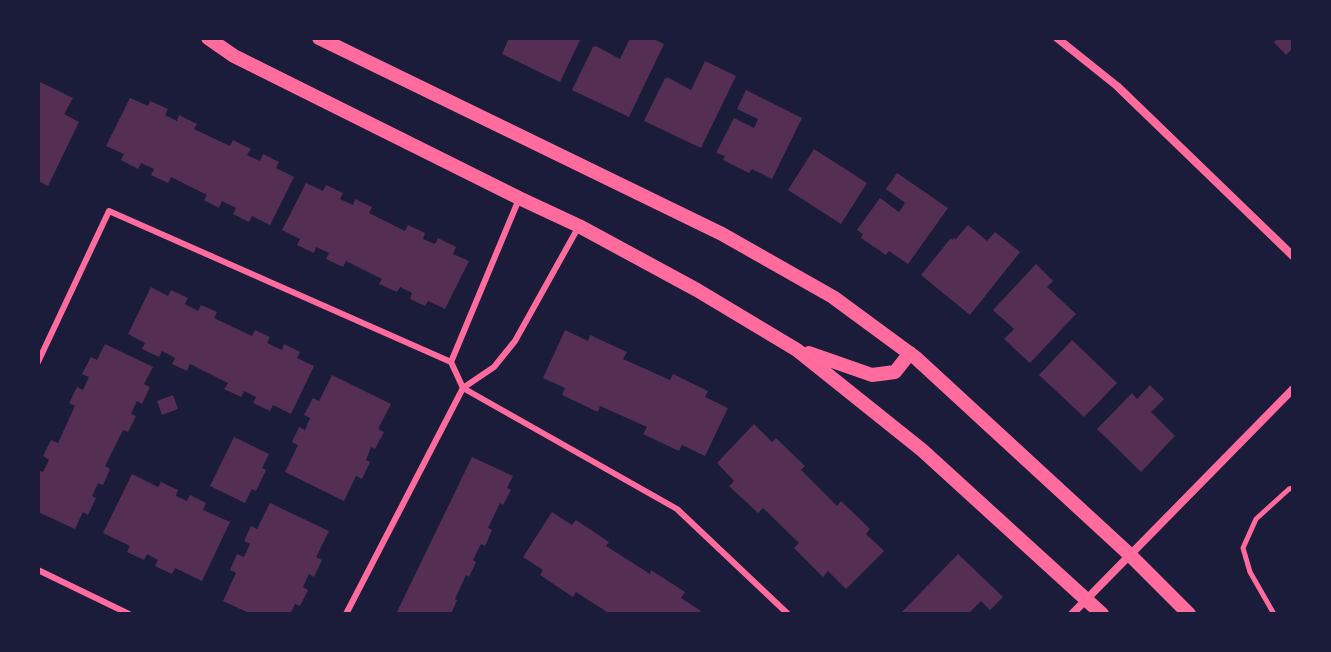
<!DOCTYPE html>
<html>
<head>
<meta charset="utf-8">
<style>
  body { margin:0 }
  #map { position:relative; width:1331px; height:652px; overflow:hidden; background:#1b1b3a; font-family:"Public Sans",sans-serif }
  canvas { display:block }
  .frame { position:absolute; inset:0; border:40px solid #1b1b3a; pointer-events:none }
</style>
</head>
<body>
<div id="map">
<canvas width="1331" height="652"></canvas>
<div class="frame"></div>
</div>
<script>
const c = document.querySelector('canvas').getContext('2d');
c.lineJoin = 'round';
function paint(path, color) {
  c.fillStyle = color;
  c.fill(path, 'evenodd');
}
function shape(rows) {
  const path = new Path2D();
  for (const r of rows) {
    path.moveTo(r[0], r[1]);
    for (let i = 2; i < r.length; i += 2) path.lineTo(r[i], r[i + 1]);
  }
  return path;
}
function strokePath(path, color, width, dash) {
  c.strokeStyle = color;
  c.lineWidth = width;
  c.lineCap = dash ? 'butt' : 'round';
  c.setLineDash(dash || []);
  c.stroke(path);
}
paint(shape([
  [509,38,581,38,560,82,502,54],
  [630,38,651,38,664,44,629,117,572,90,593,47,596,46,620,59],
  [1278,38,1293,39,1293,48,1286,55,1274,42],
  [705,61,736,76,701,148,644,121,665,78,667,79,667,77,691,90],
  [38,81,73,98,64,114,79,122,48,186,38,181],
  [746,90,802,118,772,179,752,169,749,173,723,160,725,156,716,153,734,118,754,128,758,119,737,109],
  [130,98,148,106,150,101,168,109,165,115,177,121,179,115,197,124,194,129,230,146,233,140,251,149,247,155,260,161,263,154,279,162,276,168,294,177,270,225,252,216,249,222,233,214,236,208,222,201,219,208,204,200,207,195,171,177,168,183,151,175,154,169,141,163,138,169,121,160,124,154,106,146],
  [814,149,867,183,841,224,788,190],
  [897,173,948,208,908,264,889,251,886,255,861,238,863,234,857,230,880,198,899,212,905,203,886,189],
  [306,183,323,191,326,185,343,193,340,199,353,205,355,199,372,207,369,213,405,231,408,225,425,233,423,239,435,244,438,238,456,247,453,254,469,261,445,309,428,301,425,306,410,299,412,293,400,287,397,292,379,284,382,279,346,261,343,267,326,259,329,253,316,247,314,253,297,245,300,239,282,230],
  [968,225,987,241,995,232,1020,252,970,315,921,275,951,238,952,240,955,237,955,240],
  [1036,264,1053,281,1047,287,1076,314,1030,363,1004,339,1014,329,993,310],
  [151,287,168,296,171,290,188,298,185,304,198,311,201,305,217,312,214,318,252,336,255,330,270,337,267,343,282,350,284,344,300,352,297,358,314,366,291,414,273,405,270,411,253,403,256,397,244,391,241,397,224,389,228,383,190,364,187,371,172,364,175,358,162,351,159,357,142,349,145,343,128,334],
  [565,330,588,341,590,335,627,352,623,359,670,380,673,374,708,391,705,397,728,408,705,456,682,445,679,451,643,434,647,427,600,406,598,412,562,395,565,388,543,378],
  [1072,340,1117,383,1084,417,1039,375],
  [105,344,153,367,144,384,150,387,142,404,137,401,131,414,136,416,128,432,123,430,105,466,110,469,103,485,98,483,92,496,96,498,88,515,83,512,75,529,38,512,38,470,43,472,49,460,43,456,51,440,58,443,75,406,69,403,77,387,83,390,89,377,82,374,91,357,97,360],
  [332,375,391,404,378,429,384,432,375,449,371,447,366,460,370,462,362,479,356,476,344,501,285,472,298,445,292,442,299,427,305,430,310,418,304,415,313,398,319,401],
  [1150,385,1164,399,1151,412,1175,436,1141,472,1097,429,1132,393,1137,399],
  [173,395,178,409,162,415,157,401],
  [754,424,772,442,776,438,805,466,801,470,837,506,841,501,870,529,866,534,884,551,846,589,828,571,823,577,794,548,799,543,763,508,758,513,729,486,734,481,717,463],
  [234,437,269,454,262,468,266,470,256,491,252,489,245,503,210,486],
  [472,457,513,476,507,488,511,490,503,505,500,503,488,528,492,530,485,546,481,544,473,560,476,562,469,577,466,575,455,599,457,600,451,614,396,614],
  [132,474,158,487,161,482,178,490,176,496,187,501,190,495,206,503,203,510,230,522,202,581,175,568,172,574,155,566,158,560,147,554,144,560,127,552,130,546,103,533],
  [270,503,329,531,316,557,322,560,314,577,309,574,303,587,308,590,300,606,295,604,290,614,251,614,223,601,236,573,230,570,237,554,244,557,250,544,244,541,251,526,257,529],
  [552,512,572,525,576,520,609,542,606,546,650,574,651,570,685,592,681,598,701,611,700,614,610,614,576,592,573,597,540,575,543,570,523,557],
  [958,554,1003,597,990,610,981,601,968,614,900,614]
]), '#542f53');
strokePath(shape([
  [1274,614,1250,572,1243,548,1256,519,1289,489,1293,488]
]), '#ff6b9d', 5);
strokePath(shape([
  [519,199,451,362,463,388,677,509,788,614],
  [38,362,109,211,451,362],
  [38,570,129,614],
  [346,614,463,388,494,367,515,341,579,226]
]), '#ff6b9d', 6);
strokePath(shape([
  [1057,38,1117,86,1293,256],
  [1072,614,1293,389]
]), '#ff6b9d', 8);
strokePath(shape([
  [208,38,234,56,519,198,579,226,697,290,797,350,922,450,1102,614],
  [319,38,722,234,833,297,916,358,1129,554,1189,614],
  [809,353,872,375,895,372,910,353]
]), '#ff6b9d', 14);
</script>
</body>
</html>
